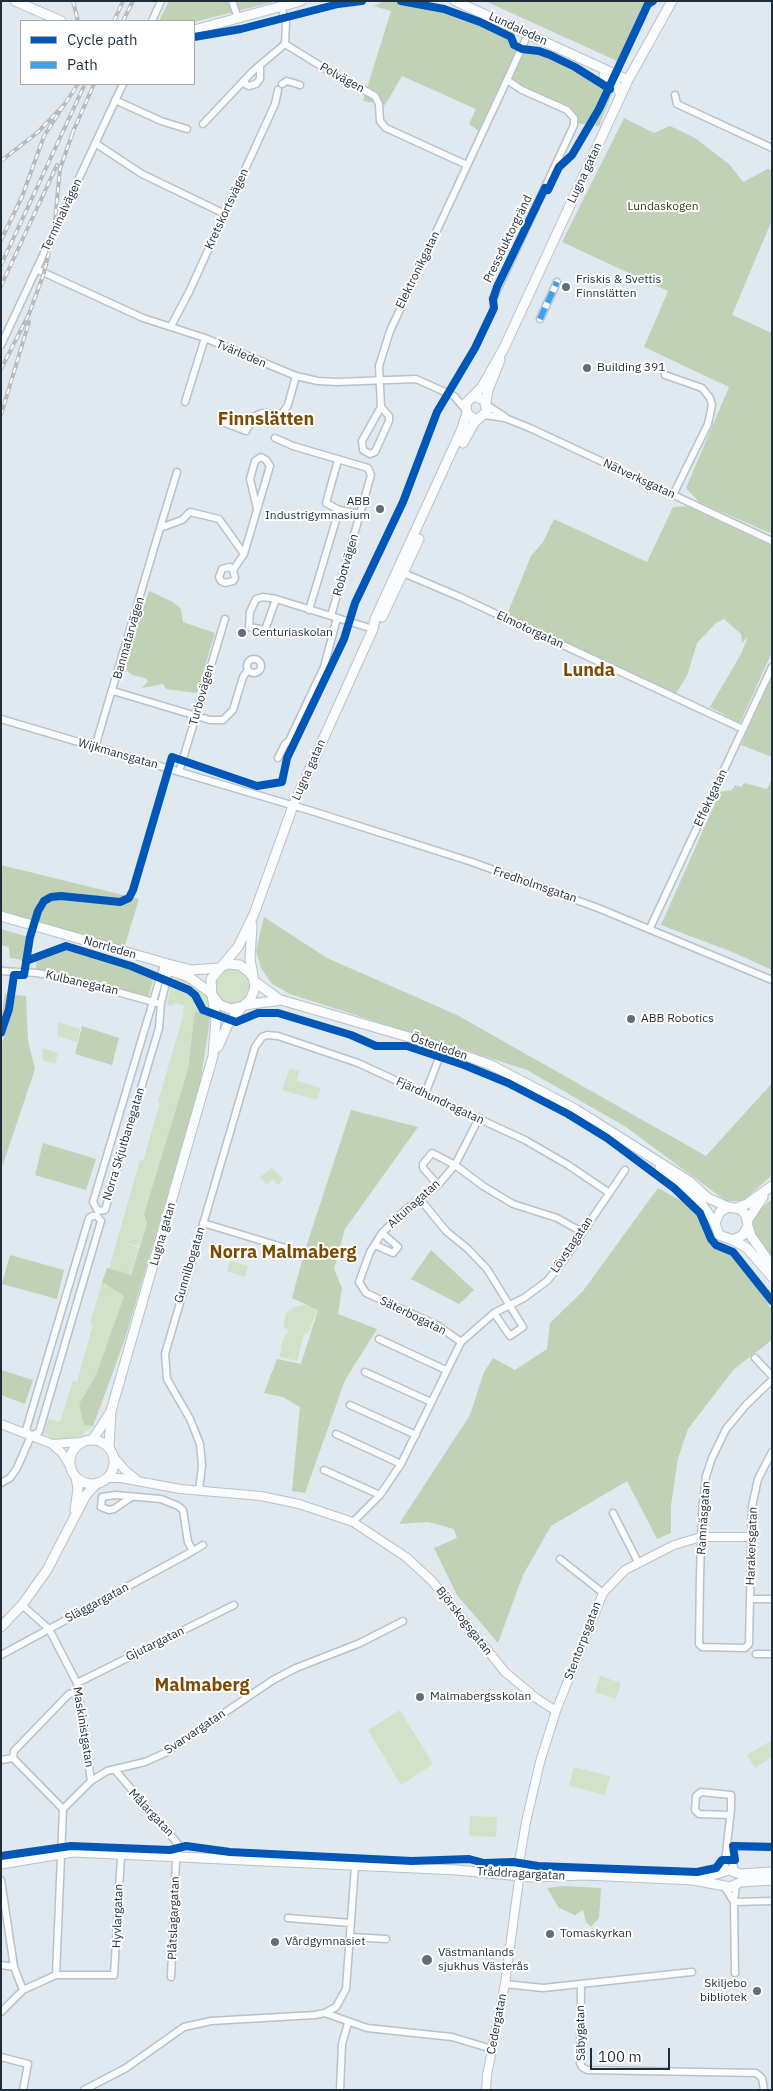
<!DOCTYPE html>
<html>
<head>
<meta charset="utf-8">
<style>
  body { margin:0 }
  #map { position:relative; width:773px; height:2091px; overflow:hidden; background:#e0e8f0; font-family:"IBM Plex Sans",sans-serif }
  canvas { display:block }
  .frame { position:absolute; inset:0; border:2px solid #1e2d3a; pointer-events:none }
  .legend { position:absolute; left:20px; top:20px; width:175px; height:65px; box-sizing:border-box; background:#fff; border:1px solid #a5abb0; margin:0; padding:6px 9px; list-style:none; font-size:15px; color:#1e2d3a }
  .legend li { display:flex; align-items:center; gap:10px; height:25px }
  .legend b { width:25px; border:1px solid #a5abb0 }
  .scale { position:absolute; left:590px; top:2048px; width:80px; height:22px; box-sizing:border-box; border:2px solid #1e2d3a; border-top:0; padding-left:6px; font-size:15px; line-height:18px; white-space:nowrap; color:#1e2d3a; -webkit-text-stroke:4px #fff; paint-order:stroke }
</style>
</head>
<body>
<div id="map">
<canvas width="773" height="2091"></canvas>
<div class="frame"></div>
<ul class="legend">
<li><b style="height:6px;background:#0057b8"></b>Cycle path</li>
<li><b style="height:6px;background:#3da3ec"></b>Path</li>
</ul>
<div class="scale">100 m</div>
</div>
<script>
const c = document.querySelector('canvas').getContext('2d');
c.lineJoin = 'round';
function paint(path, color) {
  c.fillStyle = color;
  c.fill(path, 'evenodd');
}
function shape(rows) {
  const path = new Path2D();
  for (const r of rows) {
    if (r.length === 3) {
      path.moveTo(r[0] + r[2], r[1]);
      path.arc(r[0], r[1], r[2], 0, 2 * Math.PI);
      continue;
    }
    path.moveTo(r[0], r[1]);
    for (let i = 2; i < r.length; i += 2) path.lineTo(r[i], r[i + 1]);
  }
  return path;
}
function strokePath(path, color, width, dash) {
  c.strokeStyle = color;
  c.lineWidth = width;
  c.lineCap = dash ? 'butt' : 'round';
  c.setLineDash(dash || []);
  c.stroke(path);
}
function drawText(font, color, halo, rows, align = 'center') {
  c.font = font + ' "IBM Plex Sans",sans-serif';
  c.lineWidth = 4;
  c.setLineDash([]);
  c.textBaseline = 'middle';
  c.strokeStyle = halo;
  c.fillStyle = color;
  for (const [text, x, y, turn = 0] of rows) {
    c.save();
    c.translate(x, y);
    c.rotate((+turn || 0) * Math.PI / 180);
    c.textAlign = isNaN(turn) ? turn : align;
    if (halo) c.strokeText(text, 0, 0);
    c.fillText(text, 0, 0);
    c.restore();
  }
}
paint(shape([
  [233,986,19],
  [182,978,203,990,209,998,213,1012,195,1011,188,1069,144,1214,147,1223,139,1246,125,1243,139,1248,130,1275,109,1269,140,1160,143,1161,160,1103,158,1102,183,1016,184,1006,175,1003,171,1006,167,1005,171,985,174,979],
  [59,1022,80,1029,77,1042,57,1036],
  [43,1048,58,1053,55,1064,42,1060],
  [290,1068,299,1071,297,1081,321,1088,317,1100,282,1090],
  [272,1168,283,1179,278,1185,273,1179,267,1185,260,1177],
  [230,1261,248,1266,245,1277,227,1271],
  [102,1282,124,1296,96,1375,79,1404,84,1425,93,1426,81,1436,70,1440,52,1439,44,1432,49,1419,60,1422,73,1381,77,1382,93,1325,90,1324],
  [312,1303,317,1310,309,1332,304,1334,297,1361,280,1357,282,1342,289,1330,283,1327,286,1313,294,1307],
  [600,1676,621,1683,616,1699,595,1692],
  [400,1710,433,1764,401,1785,368,1730],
  [772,1740,772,1757,755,1768,747,1755],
  [574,1767,610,1776,605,1795,569,1786],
  [470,1816,497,1817,496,1837,469,1836]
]), '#d2e2c9');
paint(shape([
  [169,1,277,1,194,22,159,21],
  [384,1,420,4,445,9,511,37,515,46,527,52,542,52,573,66,613,91,599,126,574,123,573,116,507,81,484,129,479,131,469,124,476,109,402,76,385,105,363,101,391,11,374,6],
  [485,1,646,1,617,61],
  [624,118,654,133,670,126,695,138,729,164,743,182,768,169,772,171,772,220,732,315,772,333,772,534,699,502,686,488,729,387,644,347,668,291,562,242],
  [688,506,772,546,772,652,740,723,710,707,741,654,748,636,742,643,741,634,724,619,716,623,697,643,687,676,675,695,506,617,531,556,543,542,554,519,647,562,673,507],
  [149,591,173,602,181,609,183,622,215,633,197,693,166,689,163,684,142,688,148,681,145,678,132,675,127,671,126,661],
  [772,675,772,757,741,745],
  [772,779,772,970,735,953,661,925,720,792,732,790,735,785,741,787,744,783,767,789],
  [1,865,139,899,124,948,1,912],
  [264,917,327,958,457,1015,706,1156,772,1083,772,1175,743,1201,726,1201,626,1127,527,1070,290,994,271,983,261,968,256,950],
  [1,929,28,937,24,960,10,958,9,947,1,945],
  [65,945,139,969,154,977,148,998,36,971,36,961],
  [5,994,26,996,28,1041,35,1069,1,1170,1,1045,9,1023,1,1020],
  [195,1011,209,1014,210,1019,200,1085,124,1342,93,1426,84,1425,79,1404,96,1375,124,1296,102,1282,107,1268,131,1275,147,1223,144,1214,188,1069],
  [82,1026,119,1038,112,1065,75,1054],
  [351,1110,418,1127,345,1229,334,1269,342,1288,338,1314,377,1329,345,1380,305,1493,292,1491,300,1407,283,1397,264,1393,277,1359,301,1364,318,1310,292,1298,305,1250],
  [43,1143,96,1159,86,1190,35,1175],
  [658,1188,683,1202,700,1217,707,1240,719,1248,732,1253,747,1273,772,1310,772,1340,734,1369,688,1429,678,1458,671,1505,671,1533,657,1539,627,1481,551,1526,523,1575,498,1643,457,1595,434,1548,457,1538,454,1529,428,1522,399,1524,470,1415,484,1372,493,1358,515,1370,547,1349,550,1323,583,1291],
  [772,1199,772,1259,753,1236,750,1218],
  [431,1250,474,1290,459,1304,411,1279],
  [10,1255,64,1270,57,1299,2,1284],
  [1,1370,33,1380,25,1404,1,1395],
  [564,1886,601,1888,599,1918,591,1927,586,1922,583,1910,575,1915,559,1908,547,1888]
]), '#c0d1b5');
const minor = shape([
  [232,1,238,18],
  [152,21,161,1],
  [285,44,324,68,375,96,379,104,380,121,386,128,467,165],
  [245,80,245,84,249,86,256,84,260,79,260,67],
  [282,84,287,81,300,85],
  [675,95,677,104,772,148],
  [115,100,161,121,187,129],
  [203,124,253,71,285,44,286,22,281,7],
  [95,143,142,174,225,214],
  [36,269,143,318,205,338,296,376,318,381,337,382,416,379,454,396,465,409],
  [493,299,574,125,574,118,567,110,522,90,507,80,528,34],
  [540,319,557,282],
  [171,326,189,292,275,104,278,90],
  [1,345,123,84],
  [665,375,702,388,710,398,712,405,708,424,673,495],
  [185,402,205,338],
  [487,405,505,417],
  [381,407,362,441,363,450,370,454,375,452,389,421,389,416,381,407,379,366,390,331,507,80],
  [485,415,505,418,530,428,772,541],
  [222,422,246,431,255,416,262,413,282,414,288,405,296,376],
  [275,438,293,446,368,468,371,475,331,616],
  [338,460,326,503,339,510,361,514],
  [160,528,177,472],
  [233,570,230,567,222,569,219,577,221,581,225,583,233,581,235,578,233,570,244,554,262,493,270,466,266,460,261,457,255,461,250,479,257,509],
  [401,572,460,597,743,729],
  [276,599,263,597,256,599,250,612,249,627,265,630,276,599,373,629],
  [309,610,339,510],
  [254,666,7],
  [113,691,210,720,223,720,233,710,243,677,248,670],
  [1,719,315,812,472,862,598,908,772,980],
  [95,747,160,528,182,520,190,512,219,519,244,554],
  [278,758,285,744,289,741,324,667,337,618],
  [179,772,225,619],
  [650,928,772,667],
  [168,964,169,970,161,1003,159,1028,105,1210,98,1211,93,1202,163,968,168,964],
  [1,971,37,973,74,980,157,1003],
  [425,1094,443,1048],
  [438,1185,423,1168,423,1164,432,1153,455,1165,483,1186,513,1204,557,1218,582,1232],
  [420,1199,446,1231,468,1249,487,1269,523,1327,510,1336,494,1313],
  [92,1216,97,1216,101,1221,39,1432,31,1436,26,1430,89,1218,92,1216],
  [203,1223,299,1252],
  [375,1245,393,1253,398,1247,382,1233],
  [379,1339,446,1370],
  [461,1342,437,1325,366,1293,359,1282,370,1252,382,1233,404,1211,438,1185,455,1165,479,1118],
  [755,1358,772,1376],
  [365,1372,431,1402],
  [772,1380,746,1405,726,1429,712,1458,706,1476,702,1514,700,1576,699,1644,702,1647,745,1648,749,1644,752,1506,758,1479,772,1452],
  [350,1405,416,1435],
  [336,1434,401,1464],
  [324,1470,380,1495],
  [1,1483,10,1478,17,1468,31,1436],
  [199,1491,202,1465,200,1444,190,1419,167,1379,165,1354,255,1047,262,1037,267,1035,278,1036,358,1063,525,1140,568,1165,608,1192],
  [613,1513,638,1562],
  [353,1522,380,1495,401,1464,461,1342,494,1313,524,1298,547,1281,561,1264,625,1170],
  [193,1551,203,1545],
  [560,1559,603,1593],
  [750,1599,772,1599],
  [22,1605,49,1629,77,1683,91,1781,63,1809,56,1975],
  [756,1654,772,1654],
  [1,1655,193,1551,188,1542,183,1510,178,1506,161,1499,115,1495,102,1497,101,1507,109,1510,114,1509,130,1498],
  [77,1683,234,1605],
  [13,1758,14,1751,69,1694,78,1692],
  [13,1758,63,1809],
  [1,1760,13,1758],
  [115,1770,178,1844,176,1859,171,1977],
  [91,1781,107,1771,145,1762,165,1753,273,1680,296,1668,360,1643,403,1621],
  [728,1846,772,1847],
  [729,1850,735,1871],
  [724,1871,731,1809,731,1795,701,1792,696,1796,695,1810,699,1814,729,1815],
  [1,1880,14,1967,23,1990],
  [724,1886,734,1902],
  [734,1902,772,1901],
  [288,1918,351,1923],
  [351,1937,386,1939],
  [1,1965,14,1967],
  [735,1973,734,1902,736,1886],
  [505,1984,543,1988,692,1972],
  [581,1984,580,2063,582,2067,587,2070,756,2073,762,2078,764,2090],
  [1,2012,23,1990,56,1975,114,1975,121,1856],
  [325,2013,367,2028,452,2037,492,2049],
  [1,2057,28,2064,23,2090],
  [84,2090,126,2068,184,2027,211,2021,315,2015,325,2013,336,2007,346,1989,355,1866],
  [340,2090,342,2044,348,2023]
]);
const tertiary = shape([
  [1,1424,52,1444,82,1442],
  [52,1444,62,1453,70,1466],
  [114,1457,124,1469,136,1479],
  [107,1478,121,1478,180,1489,261,1496,299,1504,353,1522,406,1557,432,1581,505,1672,536,1698,556,1711],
  [521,1869,519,1863,526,1822,540,1762,556,1711,603,1593,625,1570,674,1545,701,1537,751,1537],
  [486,2090,487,2075,505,1984,520,1872]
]);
const secondary = shape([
  [15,1,61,21],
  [455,1,628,80],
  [194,30,301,1],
  [604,75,615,82,621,95],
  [486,402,488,390,500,360],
  [478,419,472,418,467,413,466,403,482,387,504,348,628,80,672,1],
  [463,443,474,423,487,411,484,400,474,396],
  [382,617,419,539],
  [1,916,168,964,192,970,220,968],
  [252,925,250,959,254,981,255,988,250,1000,243,1006,231,1009,220,1005,212,995,211,979,221,967,227,964,240,965,250,973,253,978],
  [221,967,238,947,254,914,293,806,373,629,375,619,461,431,467,413],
  [166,969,189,977,211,993],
  [254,981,280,1000],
  [245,1005,281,1000,426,1042,491,1065,575,1109,689,1181,708,1198,728,1207,740,1209,746,1215,748,1226,743,1235,733,1240,719,1235,715,1223,720,1212,728,1207],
  [218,1047,228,1024,242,1007],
  [660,1168,698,1199,715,1223],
  [737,1208,747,1204,772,1186],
  [747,1221,763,1197],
  [748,1226,751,1236,772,1266],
  [733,1240,747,1248,772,1277],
  [93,1439,110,1413],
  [92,1462,22],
  [109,1447,111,1411,213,1056,216,1019,212,995],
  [75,1510,78,1489,76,1477],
  [1,1627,22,1605,47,1570,86,1495,97,1483],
  [1,1864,73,1852,457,1870,531,1877,585,1875,693,1880,730,1887,741,1882,772,1880],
  [487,1869,511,1868,564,1872],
  [700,1879,729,1870,740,1874,772,1872]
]);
strokePath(minor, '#b7c2cb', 9);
strokePath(tertiary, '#b7c2cb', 10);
strokePath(secondary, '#b7c2cb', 11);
strokePath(minor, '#fafcfd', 6);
strokePath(tertiary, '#fafcfd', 8);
strokePath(secondary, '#fafcfd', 9);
const rail = shape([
  [73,1,78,21],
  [114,21,123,1],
  [123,21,133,1],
  [72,134,94,84],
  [1,161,38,132,64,105,78,84],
  [1,240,22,197,44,136,64,105],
  [1,265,85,84],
  [1,286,57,165],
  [1,369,29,314,44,273,54,230,60,169,74,129],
  [1,415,29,322]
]);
strokePath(rail, '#b8bbbe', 4);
strokePath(rail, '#fff', 2, [5.5]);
strokePath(shape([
  [540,319,557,282]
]), '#3da3ec', 6, [12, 6]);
strokePath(shape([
  [401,1,444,9,480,22,511,37,514,45,522,49,539,51,550,55,575,67,610,89],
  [194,37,241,29,338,4,362,1],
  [26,961,66,946,131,966,189,990,195,995,203,1010,236,1022,258,1013,278,1013,351,1035,376,1046,407,1046,464,1065,508,1083,568,1114,607,1138,674,1188,700,1213,711,1239,716,1245,733,1252,772,1301],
  [1,1033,9,1009,14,975,24,975,30,937,38,911,44,901,51,897,61,896,120,902,129,898,133,890,172,757,257,786,282,782,287,758,344,639,355,603,403,502,437,412,475,348,494,308,493,299,497,287,545,188,548,190,559,167,572,155,599,109,648,4,653,1],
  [1,1856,71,1846,170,1850,186,1846,230,1852,412,1861,469,1859,484,1863,513,1862,538,1866,697,1872,716,1868,722,1860,735,1860,733,1846,772,1847]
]), '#0057b8', 8);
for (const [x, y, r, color] of [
  [566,287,5,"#626e7a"],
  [587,368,5,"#626e7a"],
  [380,509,5,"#626e7a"],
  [242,633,5,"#626e7a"],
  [631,1019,5,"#626e7a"],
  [420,1697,5,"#626e7a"],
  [550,1934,5,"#626e7a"],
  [275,1942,5,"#626e7a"],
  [427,1960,6,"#626e7a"],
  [757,1991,5,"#626e7a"]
]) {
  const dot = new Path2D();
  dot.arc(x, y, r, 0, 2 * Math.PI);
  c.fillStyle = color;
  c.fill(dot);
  strokePath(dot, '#fff', 2);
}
drawText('12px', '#1e2d3a', '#fff', [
  ["Lundaleden",518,29,25],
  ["Polvägen",342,78,29],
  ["Lugna gatan",585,173,-65],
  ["Kretskortsvägen",227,209,-65],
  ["Terminalvägen",62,215,-65],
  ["Pressduktorgränd",508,239,-64],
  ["Elektronikgatan",418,270,-64],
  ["Tvärleden",241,354,23],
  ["Nätverksgatan",639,479,25],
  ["Robotvägen",346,565,-74],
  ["Elmotorgatan",530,630,25],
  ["Banmatarvägen",129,638,-74],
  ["Turbovägen",202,695,-74],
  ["Wijkmansgatan",118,754,16],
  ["Lugna gatan",309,770,-66],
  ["Effektgatan",711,798,-65],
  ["Fredholmsgatan",535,885,19],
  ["Norrleden",110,948,16],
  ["Kulbanegatan",82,983,13],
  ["Österleden",439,1047,19],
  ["Fjärdhundragatan",440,1101,25],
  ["Norra Skjutbanegatan",124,1144,-73],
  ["Altunagatan",414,1204,-42],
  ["Lugna gatan",163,1234,-74],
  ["Lövstagatan",572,1245,-56],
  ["Gunnilbogatan",190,1265,-73],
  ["Säterbogatan",413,1316,26],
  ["Ramnäsgatan",704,1518,-86],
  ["Harakersgatan",752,1546,-88],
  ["Släggargatan",97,1603,-28],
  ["Björskogsgatan",464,1621,52],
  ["Stentorpsgatan",583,1641,-69],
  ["Gjutargatan",155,1644,-26],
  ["Maskinistgatan",83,1727,81],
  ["Svarvargatan",195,1732,-34],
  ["Målargatan",151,1813,47],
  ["Tråddragargatan",521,1874,3],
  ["Hyvlargatan",118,1916,-88],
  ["Plåtslagargatan",174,1918,-88],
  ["Cedergatan",497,2024,-79],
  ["Säbygatan",581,2033,-91]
]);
drawText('12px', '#314604', '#fff', [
  ["Lundaskogen",663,207]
]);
drawText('12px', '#1e2d3a', '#fff', [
  ["Friskis & Svettis",576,280],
  ["Finnslätten",576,294],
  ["Building 391",597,368],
  ["ABB",370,502,"right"],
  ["Industrigymnasium",370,516,"right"],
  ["Centuriaskolan",252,633],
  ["ABB Robotics",641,1019],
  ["Malmabergsskolan",430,1697],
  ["Tomaskyrkan",560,1934],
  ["Vårdgymnasiet",285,1942],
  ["Västmanlands",438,1953],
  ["sjukhus Västerås",438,1967],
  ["Skiljebo",747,1984,"right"],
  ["bibliotek",747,1998,"right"]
], 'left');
drawText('bold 18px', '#7c4a03', '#fff', [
  ["Finnslätten",266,420],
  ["Lunda",589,671],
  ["Norra Malmaberg",283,1253],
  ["Malmaberg",202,1686]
]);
</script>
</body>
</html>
